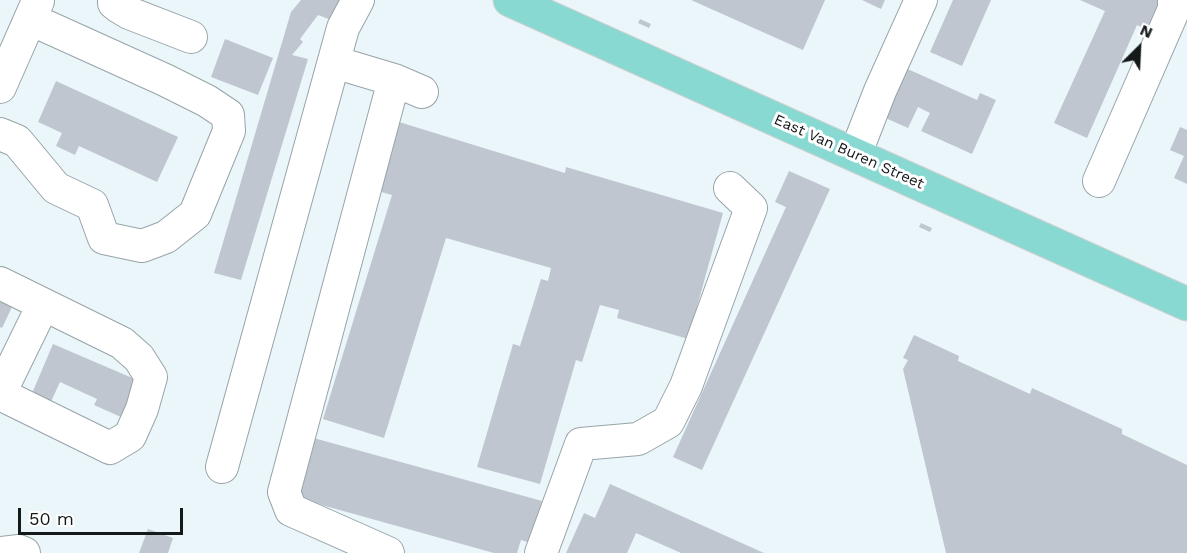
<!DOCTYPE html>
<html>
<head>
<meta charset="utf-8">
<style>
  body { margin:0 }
  #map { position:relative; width:1187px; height:553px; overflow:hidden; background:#eaf6fa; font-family:"Work Sans",sans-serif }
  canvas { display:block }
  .north { position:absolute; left:1109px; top:18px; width:60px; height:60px; -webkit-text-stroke:4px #fff; paint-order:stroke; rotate:24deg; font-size:16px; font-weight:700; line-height:24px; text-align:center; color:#15191a }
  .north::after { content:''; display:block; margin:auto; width:21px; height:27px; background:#15191a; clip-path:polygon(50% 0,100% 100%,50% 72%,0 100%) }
  .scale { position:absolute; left:18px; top:508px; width:165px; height:27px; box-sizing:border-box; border:3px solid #15191a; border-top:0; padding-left:8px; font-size:18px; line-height:21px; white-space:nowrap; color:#15191a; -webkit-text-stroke:4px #fff; paint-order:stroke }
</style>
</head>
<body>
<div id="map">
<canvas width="1187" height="553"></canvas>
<div class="north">N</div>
<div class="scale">50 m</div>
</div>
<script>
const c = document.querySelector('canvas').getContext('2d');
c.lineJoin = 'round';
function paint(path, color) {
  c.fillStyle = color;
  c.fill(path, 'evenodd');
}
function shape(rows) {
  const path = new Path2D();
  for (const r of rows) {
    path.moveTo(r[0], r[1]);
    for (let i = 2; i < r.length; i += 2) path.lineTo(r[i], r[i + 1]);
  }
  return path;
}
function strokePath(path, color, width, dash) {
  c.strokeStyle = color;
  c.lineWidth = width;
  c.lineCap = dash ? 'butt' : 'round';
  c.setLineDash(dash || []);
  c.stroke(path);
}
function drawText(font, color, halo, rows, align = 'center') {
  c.font = font + ' "Work Sans",sans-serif';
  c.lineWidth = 6;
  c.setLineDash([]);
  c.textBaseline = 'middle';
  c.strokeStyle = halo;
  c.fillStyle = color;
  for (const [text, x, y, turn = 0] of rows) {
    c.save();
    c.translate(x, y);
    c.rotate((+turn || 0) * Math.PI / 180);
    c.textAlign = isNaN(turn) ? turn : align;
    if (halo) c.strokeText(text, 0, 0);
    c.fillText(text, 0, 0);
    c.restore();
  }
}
paint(shape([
  [301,0,347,0,331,20,318,15,300,39,303,42,292,55,308,59,241,280,214,273,291,12],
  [691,0,825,0,803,50],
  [862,0,885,0,881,9],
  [953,0,991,0,962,66,930,52],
  [1080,0,1167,0,1152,32,1137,25,1087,138,1054,123,1105,11],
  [640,19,651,24,649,28,638,23],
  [225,39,273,58,258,95,211,77],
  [903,67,977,100,980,93,996,100,972,154,921,131,930,113,918,107,908,128,881,116],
  [56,81,178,137,157,182,79,146,75,155,56,146,62,133,38,122],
  [399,122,565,173,566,167,723,213,688,339,617,318,619,310,600,305,582,362,576,360,540,484,477,467,513,344,520,346,541,279,548,281,551,268,446,238,384,438,323,419,392,195,381,192],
  [1180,127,1187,130,1187,184,1174,178,1184,156,1170,150],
  [789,171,830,189,702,470,673,457,786,207,775,202],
  [921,223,932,228,930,232,919,227],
  [0,299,13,305,2,328,0,327],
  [914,335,959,356,958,361,1030,394,1032,388,1122,429,1122,434,1187,465,1187,553,946,553,903,369,908,360,903,358],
  [53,344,137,380,121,417,94,405,97,399,60,382,49,406,30,398],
  [310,437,542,501,530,543,521,540,517,553,494,553,293,497],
  [610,484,764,553,681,553,636,533,627,553,566,553,584,513,595,518],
  [148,529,173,538,168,553,139,553]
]), '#bfc6cf');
const minor = shape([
  [114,0,114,3,119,7,129,13,191,37],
  [334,62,394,80,422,92],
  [0,87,38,1],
  [0,134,17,141,56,188,92,205,104,238,142,246,166,237,195,214,229,131,228,115,207,101,165,80,30,19],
  [855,155,880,91,921,0],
  [1099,181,1174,9,1174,0],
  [0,283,122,343,139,358,151,377,142,409,130,436,110,448,0,394],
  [0,393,43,305],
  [222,467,343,28,358,0],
  [1,553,19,551,24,553],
  [388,553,291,510,284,492,394,80],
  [541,553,581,444,638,439,668,422,686,386,751,208,730,188]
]);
const major = shape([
  [510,0,1187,304]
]);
strokePath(minor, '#98a4a8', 34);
strokePath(major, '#d0d1d1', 35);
strokePath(minor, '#fff', 32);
strokePath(major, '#89d9d3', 33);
drawText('15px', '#15191a', '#fff', [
  ["East Van Buren Street",849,152,24]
]);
</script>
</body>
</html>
